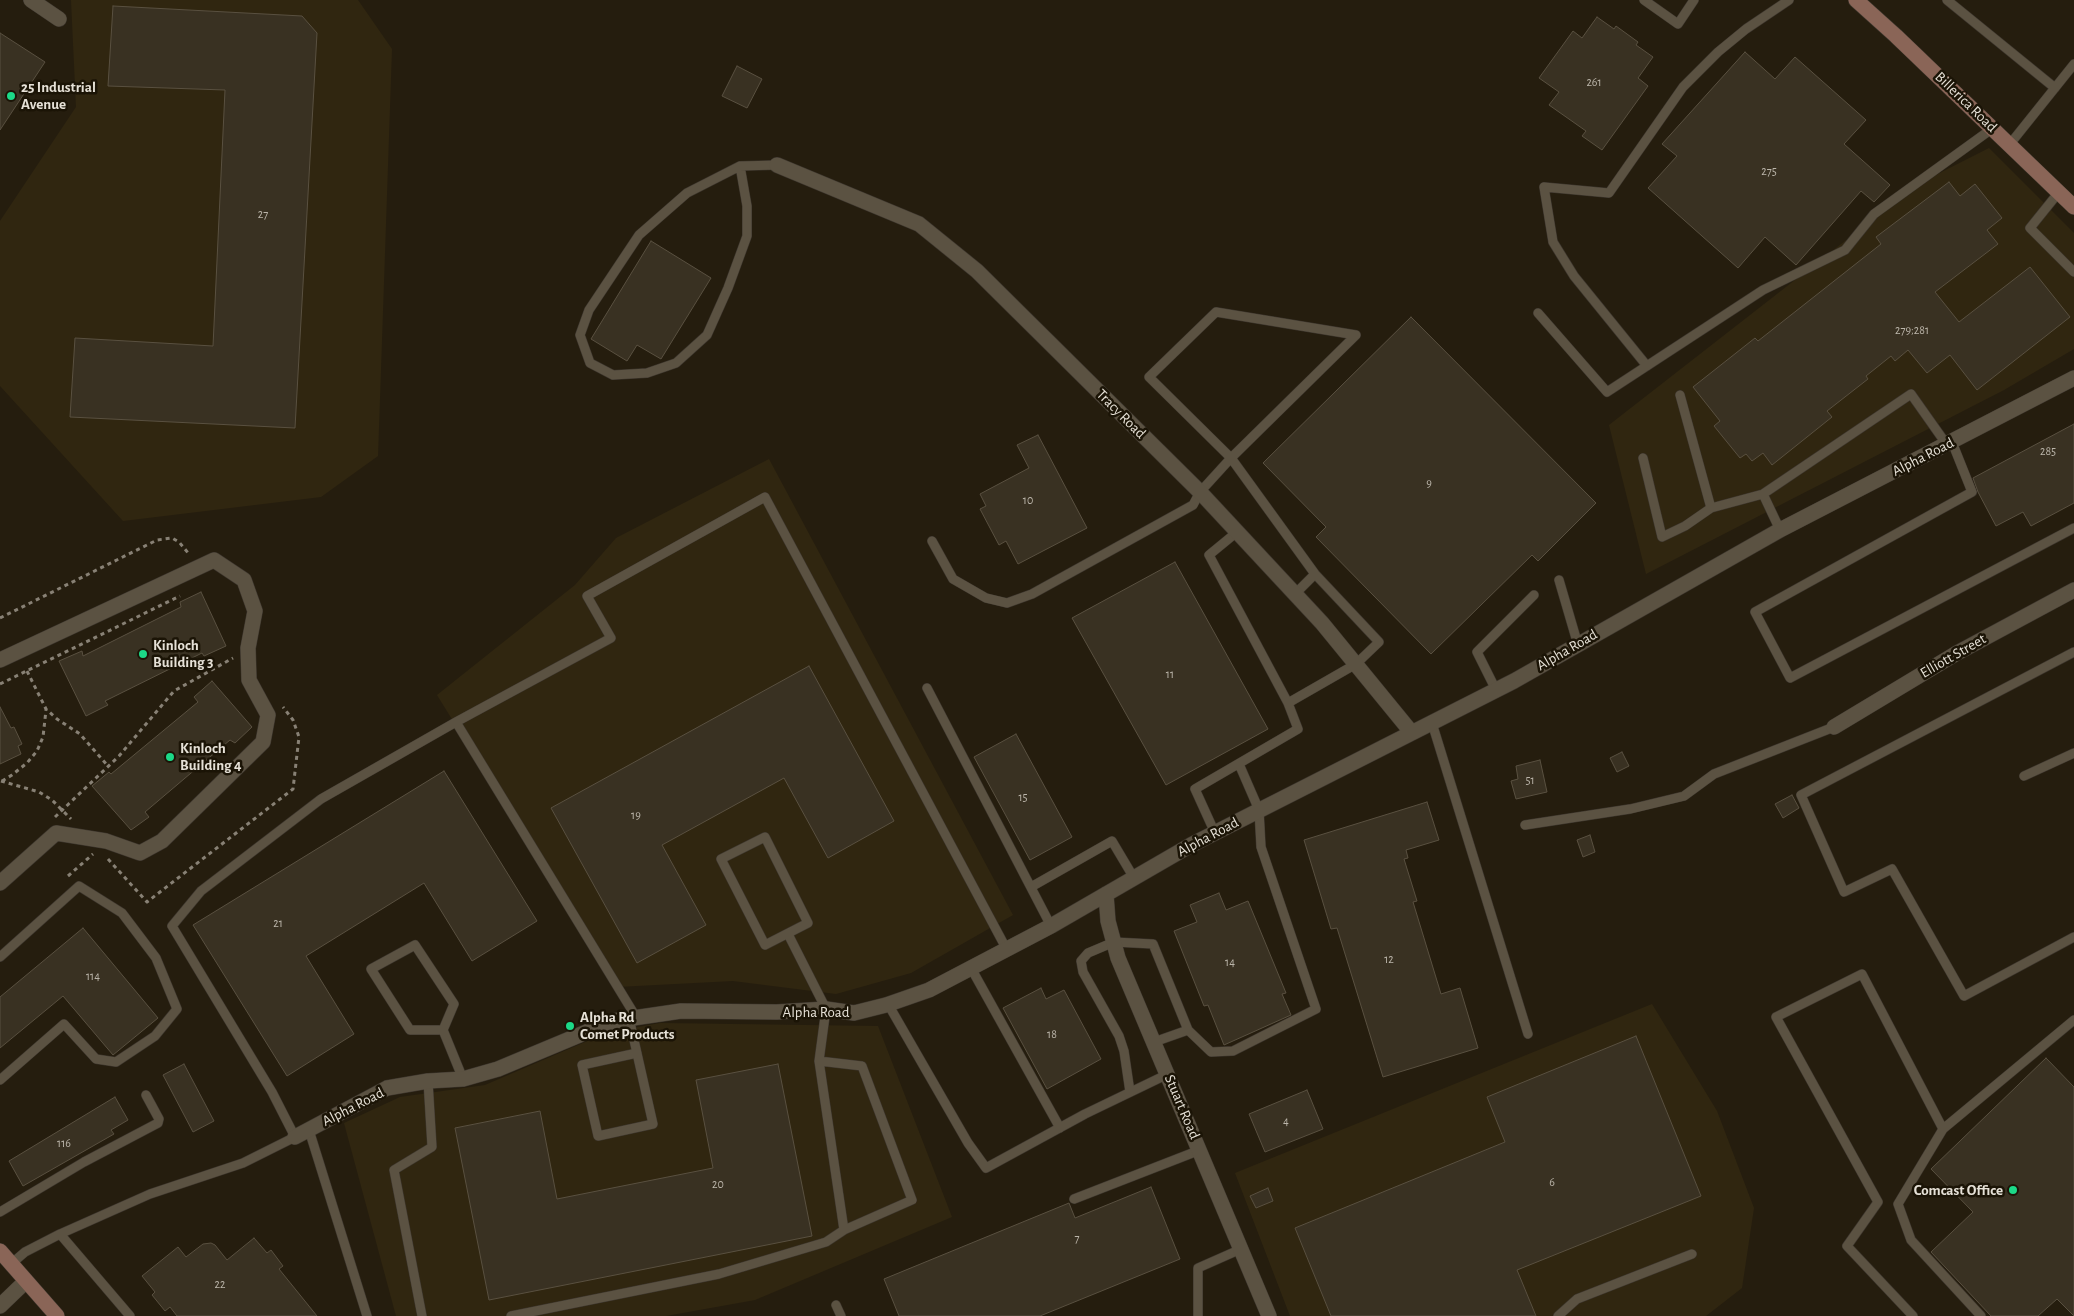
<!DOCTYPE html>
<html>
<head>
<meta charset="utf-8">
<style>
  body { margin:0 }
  canvas { display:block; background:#251d0e }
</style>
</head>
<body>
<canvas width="2074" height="1316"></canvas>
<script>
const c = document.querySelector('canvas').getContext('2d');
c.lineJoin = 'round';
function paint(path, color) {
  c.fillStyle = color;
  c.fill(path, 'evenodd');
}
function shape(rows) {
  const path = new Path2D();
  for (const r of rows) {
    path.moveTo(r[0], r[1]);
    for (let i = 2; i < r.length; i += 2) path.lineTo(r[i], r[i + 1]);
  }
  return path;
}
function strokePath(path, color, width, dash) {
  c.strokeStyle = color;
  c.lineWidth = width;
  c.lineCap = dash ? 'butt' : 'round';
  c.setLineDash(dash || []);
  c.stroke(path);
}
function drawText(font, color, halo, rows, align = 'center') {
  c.font = font + ' "Alegreya Sans",sans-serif';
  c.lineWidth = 5;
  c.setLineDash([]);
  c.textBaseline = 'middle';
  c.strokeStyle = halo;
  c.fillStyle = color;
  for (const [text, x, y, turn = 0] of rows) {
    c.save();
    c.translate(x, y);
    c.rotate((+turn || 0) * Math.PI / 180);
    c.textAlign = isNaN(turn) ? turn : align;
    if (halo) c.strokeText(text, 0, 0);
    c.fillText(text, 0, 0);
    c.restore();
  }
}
paint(shape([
  [71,0,358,0,392,49,378,456,321,497,123,521,0,386,0,221,76,107],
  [1989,148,2074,233,2074,349,2004,390,1646,574,1609,425,1918,184],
  [769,459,1013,915,911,973,836,994,733,981,617,987,437,695,575,585,616,538],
  [1652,1004,1717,1111,1754,1208,1742,1288,1706,1316,1290,1316,1235,1173],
  [660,1023,878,1026,952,1217,755,1300,666,1316,396,1316,344,1123,400,1097,485,1085,606,1033]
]), '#302610');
const building = shape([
  [113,6,302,16,317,33,295,428,70,417,75,338,213,346,225,90,108,86,113,6],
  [1597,17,1614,29,1616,26,1638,42,1636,45,1653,57,1638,78,1648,86,1602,150,1582,136,1586,131,1549,105,1559,92,1539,78,1573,31,1582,38,1597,17],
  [0,33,45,62,0,130,0,33],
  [1745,52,1775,79,1795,57,1866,120,1844,144,1890,185,1874,202,1861,191,1796,265,1765,237,1738,268,1648,188,1677,156,1662,144,1745,52],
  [737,66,762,79,747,108,722,96,737,66],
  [1949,182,1960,196,1975,184,2002,218,1987,230,1998,244,1935,292,1959,322,2030,267,2070,317,1977,390,1950,355,1927,373,1908,350,1895,361,1891,356,1866,376,1868,379,1827,411,1832,417,1772,465,1763,453,1752,461,1746,454,1740,458,1714,426,1720,421,1693,387,1755,338,1758,341,1881,244,1876,237,1949,182],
  [651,241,711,278,661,359,637,345,627,361,591,339,651,241],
  [1411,317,1596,503,1538,561,1532,555,1431,654,1316,537,1326,527,1263,463,1411,317],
  [2074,424,2074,503,2031,526,2023,512,1996,526,1978,492,1973,478,2074,424],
  [1038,435,1087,528,1018,564,1006,541,999,545,980,509,986,506,980,494,1029,468,1017,445,1038,435],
  [1175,562,1268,729,1166,785,1072,618,1175,562],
  [201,592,226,646,204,656,202,653,105,701,108,705,86,716,59,661,82,651,83,656,181,607,180,602,201,592],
  [809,666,894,821,828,858,784,778,662,845,706,925,637,963,551,808,809,666],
  [212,681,252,727,235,743,230,740,145,812,149,817,131,830,92,786,109,772,111,774,198,702,194,697,212,681],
  [0,707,11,728,14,727,22,744,18,746,21,754,0,764,0,707],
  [1016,734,1072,837,1030,860,974,757,1016,734],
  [1622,752,1629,766,1617,772,1610,758,1622,752],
  [1540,760,1547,792,1516,799,1511,781,1518,779,1516,766,1540,760],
  [444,771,537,921,472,961,424,883,306,956,354,1034,287,1076,193,925,444,771],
  [1792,795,1799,808,1783,818,1775,804,1792,795],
  [1427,802,1439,840,1406,850,1408,858,1404,859,1417,901,1413,902,1441,994,1460,988,1478,1048,1383,1077,1337,928,1331,929,1304,840,1427,802],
  [1590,835,1595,852,1583,857,1577,840,1590,835],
  [1219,893,1226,910,1248,901,1286,993,1282,994,1291,1015,1224,1045,1208,1005,1204,1006,1174,931,1197,922,1190,905,1219,893],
  [83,928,158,1018,113,1055,63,996,0,1048,0,997,83,928],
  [1041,988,1046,999,1064,990,1101,1059,1047,1089,1003,1008,1041,988],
  [1636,1036,1701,1196,1517,1270,1536,1316,1331,1316,1295,1228,1505,1142,1487,1097,1636,1036],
  [2046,1058,2074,1087,2074,1316,2057,1299,2038,1316,1991,1316,1931,1252,1973,1212,1931,1169,2046,1058],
  [184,1064,214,1121,193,1132,163,1075,184,1064],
  [778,1064,812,1236,489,1300,455,1128,540,1111,557,1199,713,1168,696,1080,778,1064],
  [1307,1090,1323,1129,1265,1152,1249,1114,1307,1090],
  [115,1097,128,1120,111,1130,114,1134,23,1186,9,1161,115,1097],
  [1151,1187,1180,1259,1040,1316,899,1316,884,1279,1069,1203,1075,1218,1151,1187],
  [1268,1188,1273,1201,1256,1208,1250,1196,1268,1188],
  [254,1238,267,1253,271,1250,283,1266,279,1269,317,1316,177,1316,170,1307,165,1311,152,1295,155,1292,142,1276,178,1247,186,1257,203,1244,211,1243,215,1245,227,1260,254,1238]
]);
paint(building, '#393122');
strokePath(building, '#595040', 1);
const lane = shape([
  [1644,0,1678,24,1694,0],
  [1947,0,2055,88],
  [2010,144,2074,64],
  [740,166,747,206,747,236,728,288,707,335,676,363,647,373,613,375,590,363,580,335,589,310,639,235,687,193,740,166,777,165],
  [2059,192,2030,228,2074,272],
  [1538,313,1607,392,1763,290,1845,250,1874,214,1993,128],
  [1647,366,1574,276,1553,242,1544,187,1609,193,1683,87,1718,52,1746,29,1789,0],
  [1680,395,1711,508],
  [1952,442,1972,492,1755,612,1790,678,2074,528],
  [1643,458,1662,537,1685,526,1711,508,1763,494],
  [1780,530,1763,494,1911,394,1947,445],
  [1237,532,1209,555,1288,703,1356,664,1379,642,1315,574,1231,458,1149,377,1216,312,1356,335],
  [932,541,953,579,986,598,1007,603,1032,594,1193,505,1200,492,1231,458,1356,335],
  [1559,580,1578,645],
  [1295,594,1315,574],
  [2074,652,1801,795,1844,892,1892,869,1964,996,2074,937],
  [927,688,1051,926],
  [1496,690,1477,652,1534,595],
  [456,722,636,1017],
  [1432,723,1528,1034],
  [2024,776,2074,753],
  [1525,825,1630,809,1684,796,1714,774,1834,727],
  [1215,833,1195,789,1298,729,1288,703],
  [765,837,808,923,765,945,721,859,765,837],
  [1031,887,1112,841,1134,878],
  [0,957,79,886,122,913,156,958,177,1009,155,1036,116,1062,96,1059,64,1024,0,1080],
  [971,968,1060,1128],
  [888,1004,968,1143,986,1168,1085,1114,1168,1074],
  [629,1018,653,1124,598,1136,582,1065,637,1053],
  [443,1030,410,1030,371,969,415,945,454,1004,443,1030,463,1079],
  [1188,1030,1211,1052,1233,1051,1316,1009,1261,847,1259,810,1239,764],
  [819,1061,862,1066,912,1200,844,1230],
  [1130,1092,1124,1051,1119,1036,1083,972,1081,961,1088,953,1114,942,1153,944,1188,1030,1154,1042],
  [1943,1129,1898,1204,1911,1240,1981,1316],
  [309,1130,367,1316],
  [1074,1199,1200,1150],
  [0,1212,84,1162,158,1123,159,1119,146,1095],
  [60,1234,130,1316],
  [11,1264,25,1252,60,1234,150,1194,243,1163,295,1137,272,1092,172,926,201,891,321,799,456,722,611,638,587,596,765,497,1007,950],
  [836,1305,841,1316],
  [422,1316,394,1170,432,1147,428,1081],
  [511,1316,719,1274,826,1242,844,1230,819,1061,826,1009,788,934],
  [1198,1316,1198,1268,1241,1249],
  [1558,1316,1577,1299,1692,1254],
  [1913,1316,1847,1246,1878,1202,1776,1017,1862,974,1943,1129,2074,1020]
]);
const street = shape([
  [31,0,59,19],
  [777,165,919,224,977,271,1200,492,1322,623,1412,733],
  [0,660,214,560,244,580,255,611,248,648,249,680,268,715,263,742,162,841,140,853,106,841,56,833,0,883],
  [1834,727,1957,653,2074,590],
  [1106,894,1108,921,1118,958,1269,1316],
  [295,1137,387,1088,428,1081,463,1079,498,1069,613,1021,681,1011,777,1012,826,1009,854,1013,886,1005,929,990,1051,926,1191,845,1514,681,1780,530,2074,378],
  [0,1306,26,1281]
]);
const secondary = shape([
  [1856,0,1896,36,2074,207],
  [0,1251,57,1316]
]);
strokePath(lane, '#3e372f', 10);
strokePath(street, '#3e372f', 16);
strokePath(secondary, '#3e372f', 16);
strokePath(shape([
  [0,618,157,540,172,538,179,542,189,554],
  [27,671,46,709,57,719,80,734,108,766],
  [0,684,180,596],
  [1,781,39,792,52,800,71,819],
  [2,781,12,775,27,763,37,751,43,737,46,710],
  [55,817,119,756,174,691,233,658],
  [108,859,147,902,293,789,299,737,293,720,283,707],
  [68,876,93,854]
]), '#888175', 3, [4, 4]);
strokePath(lane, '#5b5242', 9);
strokePath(street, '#5b5242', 15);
strokePath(secondary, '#8a6557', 15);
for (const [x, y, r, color] of [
  [11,96,5,"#1cd988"],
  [143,654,5,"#1cd988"],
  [170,757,5,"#1cd988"],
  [570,1026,5,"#1cd988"],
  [2013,1190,5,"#1cd988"]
]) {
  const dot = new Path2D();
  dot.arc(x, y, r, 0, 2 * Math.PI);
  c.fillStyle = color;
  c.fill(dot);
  strokePath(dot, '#1b1406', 2);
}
drawText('12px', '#bbb5aa', null, [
  ["261",1594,82],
  ["275",1769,171],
  ["27",263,214],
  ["279;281",1912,330],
  ["285",2048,451],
  ["9",1429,483],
  ["10",1028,500],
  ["11",1170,674],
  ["51",1530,780],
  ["15",1023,797],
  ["19",636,815],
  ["21",278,923],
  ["12",1389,959],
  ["14",1230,962],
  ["114",93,976],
  ["18",1052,1034],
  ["4",1286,1121],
  ["116",64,1143],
  ["6",1552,1182],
  ["20",718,1184],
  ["7",1077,1238],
  ["22",220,1284]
]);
drawText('bold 15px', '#e6e1d7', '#1b1406', [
  ["25 Industrial",21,87],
  ["Avenue",21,104],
  ["Kinloch",153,645],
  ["Building 3",153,662],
  ["Kinloch",180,748],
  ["Building 4",180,765],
  ["Alpha Rd",580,1017],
  ["Comet Products",580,1034],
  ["Comcast Office",2003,1190,"right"]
], 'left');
drawText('15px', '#e6e1d7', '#1b1406', [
  ["Billerica Road",1966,102,44],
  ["Tracy Road",1121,414,45],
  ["Alpha Road",1923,457,-27],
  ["Alpha Road",1567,650,-30],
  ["Elliott Street",1953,656,-30],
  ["Alpha Road",1208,837,-28],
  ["Alpha Road",816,1012],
  ["Alpha Road",353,1107,-27],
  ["Stuart Road",1182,1107,67]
]);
</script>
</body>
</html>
